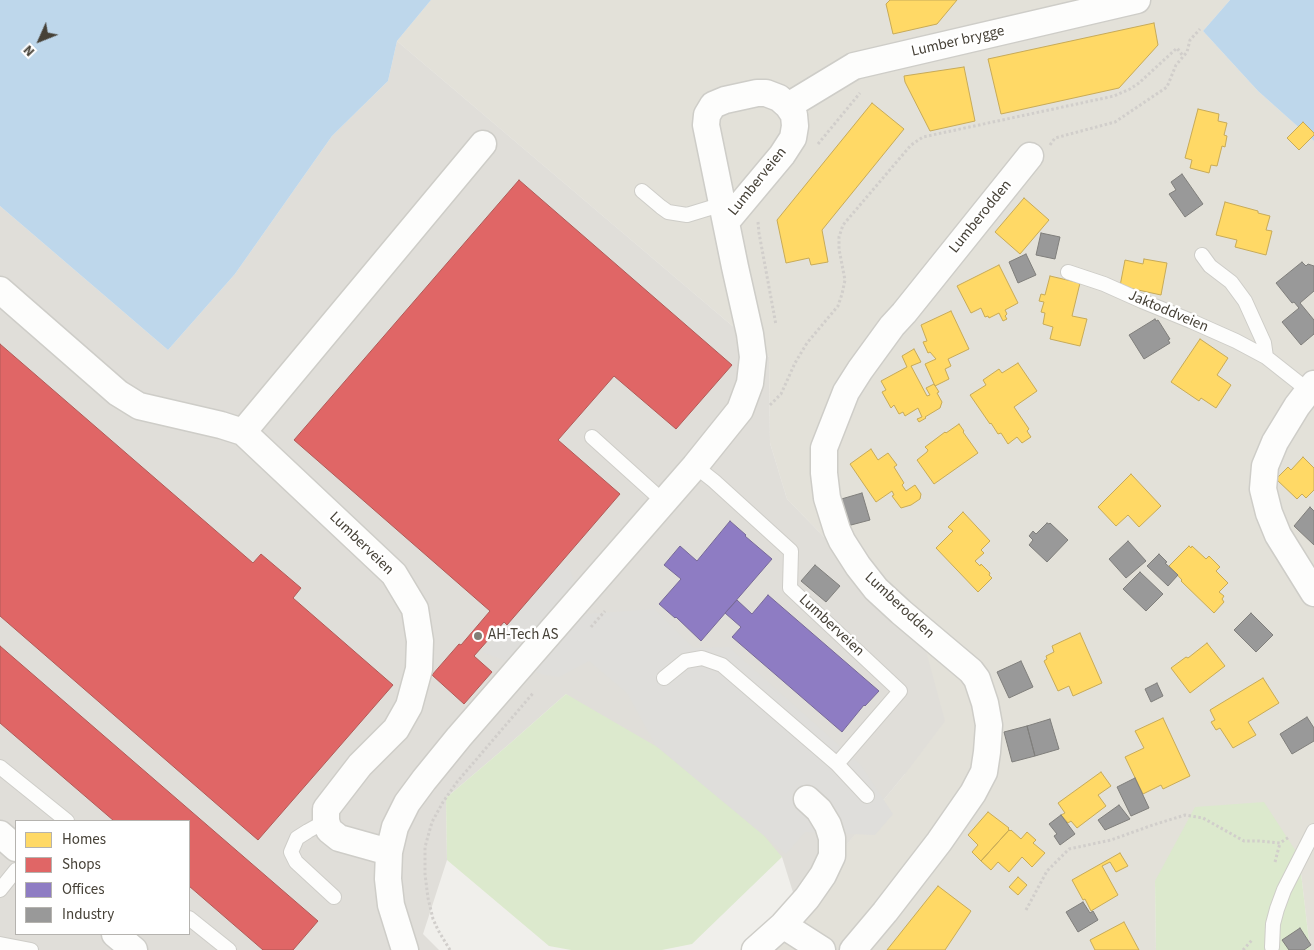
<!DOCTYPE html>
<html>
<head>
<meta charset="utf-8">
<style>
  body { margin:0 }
  #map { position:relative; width:1314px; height:950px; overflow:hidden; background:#f0efeb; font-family:"Source Sans 3",sans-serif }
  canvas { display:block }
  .legend { position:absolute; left:15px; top:820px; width:175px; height:115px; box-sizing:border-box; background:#fff; border:1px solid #b5b3af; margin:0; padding:6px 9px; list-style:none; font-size:15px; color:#464137 }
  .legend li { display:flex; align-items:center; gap:10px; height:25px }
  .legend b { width:25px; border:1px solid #b5b3af }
  .north { position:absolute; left:15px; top:15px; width:50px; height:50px; -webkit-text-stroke:4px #fff; paint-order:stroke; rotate:226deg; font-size:14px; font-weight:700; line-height:20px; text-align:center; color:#464137 }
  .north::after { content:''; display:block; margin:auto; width:18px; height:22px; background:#464137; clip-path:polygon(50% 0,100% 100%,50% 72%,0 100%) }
</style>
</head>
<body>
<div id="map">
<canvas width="1314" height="950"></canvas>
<ul class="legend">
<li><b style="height:14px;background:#ffd966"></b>Homes</li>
<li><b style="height:14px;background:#e06666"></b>Shops</li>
<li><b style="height:14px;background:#8e7cc3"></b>Offices</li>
<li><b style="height:14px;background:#999"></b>Industry</li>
</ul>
<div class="north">N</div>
</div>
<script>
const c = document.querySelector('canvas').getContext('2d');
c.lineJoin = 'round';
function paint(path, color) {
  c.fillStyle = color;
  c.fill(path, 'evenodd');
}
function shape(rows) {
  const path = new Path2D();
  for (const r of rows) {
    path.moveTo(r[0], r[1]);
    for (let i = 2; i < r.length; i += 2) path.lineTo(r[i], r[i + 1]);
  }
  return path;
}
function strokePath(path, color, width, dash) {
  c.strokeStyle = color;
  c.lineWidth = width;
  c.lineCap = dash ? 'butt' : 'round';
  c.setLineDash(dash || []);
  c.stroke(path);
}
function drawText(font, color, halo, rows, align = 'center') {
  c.font = font + ' "Source Sans 3",sans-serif';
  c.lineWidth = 5;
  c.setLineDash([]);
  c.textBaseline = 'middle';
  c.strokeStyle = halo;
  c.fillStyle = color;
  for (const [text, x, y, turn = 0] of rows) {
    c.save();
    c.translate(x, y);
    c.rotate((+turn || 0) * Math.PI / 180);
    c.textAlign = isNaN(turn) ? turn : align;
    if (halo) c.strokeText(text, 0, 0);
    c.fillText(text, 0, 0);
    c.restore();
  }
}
paint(shape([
  [431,0,1230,0,1203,31,1258,91,1314,141,1314,950,1310,950,1299,856,1155,881,1156,950,759,950,905,774,881,603,833,546,787,499,770,443,769,357,397,41]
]), '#e3e1d9');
paint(shape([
  [397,41,769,357,770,443,787,499,833,546,881,603,926,651,945,721,905,774,797,905,782,857,566,694,507,746,446,798,447,860,423,934,439,950,0,950,0,206,168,350,235,274,332,136,388,81],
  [16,821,189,821,189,934,16,934]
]), '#e0ded9');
paint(shape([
  [566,694,702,773,736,802,782,857,692,944,662,950,571,950,549,946,447,860,446,798,507,746],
  [1264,802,1299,856,1310,950,1156,950,1155,881,1195,807]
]), '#dce9cd');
paint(shape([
  [566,559,586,614,654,609,694,648,729,647,860,764,893,814,875,835,805,832,786,854,656,746,627,693,589,661,559,677,544,675,482,652]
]), '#dfdedb');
paint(shape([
  [0,0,431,0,397,41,388,81,332,136,235,274,168,350,0,206],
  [1230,0,1314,0,1314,141,1258,91,1203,31]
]), '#bed7eb');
const homes = shape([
  [890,0,957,0,937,24,893,34,886,4,890,0],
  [1154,23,1158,45,1119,88,1001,114,988,59,1154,23],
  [964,67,975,121,930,131,905,82,904,76,964,67],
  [872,103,904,129,822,230,828,262,811,265,809,258,786,263,777,220,872,103],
  [1198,109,1219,114,1218,121,1227,123,1224,135,1227,136,1225,147,1222,146,1217,166,1211,165,1209,173,1190,168,1192,160,1185,158,1198,109],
  [1303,122,1314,133,1314,135,1299,150,1287,138,1303,122],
  [1024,198,1049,220,1020,254,995,232,1024,198],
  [1225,202,1258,211,1258,213,1270,216,1266,230,1272,231,1266,255,1235,247,1237,240,1216,235,1225,202],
  [1144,259,1167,263,1161,295,1120,286,1125,260,1143,264,1144,259],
  [999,265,1018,303,1005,310,1007,314,1005,316,1007,319,1003,321,999,313,989,318,988,316,985,317,981,308,971,313,957,286,999,265],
  [1050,276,1080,283,1072,316,1087,319,1080,346,1050,339,1053,327,1043,324,1045,313,1041,312,1044,302,1039,301,1041,294,1045,295,1050,276],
  [951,311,969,349,948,359,951,366,945,369,949,379,935,386,925,364,936,359,930,352,928,353,923,342,927,341,921,325,951,311],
  [1200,339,1228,358,1217,375,1231,385,1216,408,1201,398,1199,401,1171,382,1200,339],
  [914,349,921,362,911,366,927,396,930,395,926,388,934,384,939,392,937,393,942,402,940,408,925,417,926,418,919,422,917,419,922,417,918,408,905,416,903,412,899,414,894,405,891,408,882,392,886,390,881,381,907,367,902,356,914,349],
  [1018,363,1037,391,1014,407,1029,429,1027,431,1031,437,1022,443,1017,437,1008,444,1001,433,998,434,991,423,990,424,970,395,986,385,983,380,999,369,1002,373,1018,363],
  [959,424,964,431,963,432,978,453,934,484,917,460,927,452,928,450,925,447,945,432,946,433,959,424],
  [871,449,878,460,888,453,897,465,894,467,904,483,902,485,906,491,915,485,921,494,920,499,911,505,901,508,892,496,894,495,892,491,876,502,850,464,871,449],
  [1303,457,1314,468,1314,490,1306,498,1302,494,1297,499,1276,479,1288,467,1291,470,1303,457],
  [1131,474,1161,506,1139,527,1128,515,1116,526,1098,507,1131,474],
  [963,512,990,541,981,550,984,553,975,561,980,566,981,564,990,573,989,575,992,578,978,592,936,548,953,531,948,527,963,512],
  [1189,546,1191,548,1192,546,1206,559,1209,556,1220,567,1216,571,1228,583,1219,592,1224,596,1222,599,1224,602,1214,613,1181,581,1182,580,1169,566,1189,546],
  [1080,633,1102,683,1073,696,1069,686,1058,691,1044,661,1047,659,1046,656,1054,652,1052,646,1080,633],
  [1207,643,1225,666,1190,693,1171,668,1186,657,1188,658,1207,643],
  [1263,678,1279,703,1248,722,1256,735,1233,748,1220,728,1216,730,1211,722,1215,720,1210,710,1263,678],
  [1163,718,1190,776,1163,789,1161,785,1143,794,1125,757,1144,748,1135,731,1163,718],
  [1101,772,1111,786,1098,795,1106,806,1077,828,1071,821,1068,823,1061,815,1065,813,1058,803,1101,772],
  [988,812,1009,828,1008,829,1009,830,981,861,972,852,978,845,968,835,988,812],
  [1009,830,1010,831,1011,830,1021,839,1027,832,1036,840,1033,843,1045,853,1032,867,1022,857,1009,872,998,862,991,870,981,861,1009,830],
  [1120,853,1128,866,1116,872,1110,862,1102,866,1118,895,1091,911,1085,899,1083,900,1072,880,1120,853],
  [1018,877,1027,885,1018,895,1009,887,1018,877],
  [938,886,971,911,945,950,887,950,938,886],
  [1124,922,1139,950,1095,950,1090,940,1124,922]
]);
paint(homes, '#ffd966');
strokePath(homes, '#c8ab58', 1);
const shops = shape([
  [519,180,732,365,676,429,614,376,558,440,620,494,507,625,504,622,474,656,492,672,464,704,432,675,459,644,461,645,490,611,294,440,519,180],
  [0,344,253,563,261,554,301,588,293,598,393,685,258,840,0,616,0,344],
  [0,646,318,921,293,950,263,950,189,886,189,821,114,821,0,723,0,646]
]);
paint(shops, '#e06666');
strokePath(shops, '#b25b58', 1);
const offices = shape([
  [730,521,746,535,745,536,772,559,701,641,676,617,675,618,659,604,681,579,664,565,680,546,697,561,730,521],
  [768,595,879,691,865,706,864,705,842,732,732,637,741,627,725,613,737,600,752,614,768,595]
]);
paint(offices, '#8e7cc3');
strokePath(offices, '#786a99', 1);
const industry = shape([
  [1182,174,1203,204,1185,217,1169,194,1176,190,1171,182,1182,174],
  [1041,233,1060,237,1055,259,1036,255,1041,233],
  [1026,254,1036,275,1018,283,1009,262,1026,254],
  [1302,262,1306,266,1308,264,1314,266,1314,291,1300,303,1314,320,1314,334,1301,345,1282,322,1299,308,1294,302,1292,303,1276,283,1302,262],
  [1155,319,1156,321,1158,320,1170,339,1168,340,1170,343,1144,359,1129,335,1155,319],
  [862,493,870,520,851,525,845,524,838,500,862,493],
  [1310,507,1314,511,1314,545,1294,526,1310,507],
  [1047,523,1049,524,1050,523,1068,540,1047,562,1029,545,1033,540,1029,536,1033,531,1036,534,1047,523],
  [1128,541,1146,561,1126,578,1109,559,1128,541],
  [1159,554,1167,562,1165,563,1178,575,1168,586,1147,566,1159,554],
  [815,565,840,586,826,602,801,581,815,565],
  [1140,572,1163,594,1146,611,1123,589,1140,572],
  [1251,613,1273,635,1256,652,1234,630,1251,613],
  [1021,661,1033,687,1009,698,997,672,1021,661],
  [1157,683,1163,696,1151,702,1145,689,1157,683],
  [1307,717,1314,728,1314,741,1292,754,1280,734,1307,717],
  [1050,719,1059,749,1035,756,1027,726,1050,719],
  [1027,726,1035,756,1012,762,1004,732,1027,726],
  [1135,778,1149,808,1131,816,1117,787,1135,778],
  [1119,805,1130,819,1105,830,1098,820,1119,805],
  [1061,815,1075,834,1060,845,1054,836,1057,834,1049,824,1061,815],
  [1083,902,1090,913,1093,911,1098,920,1078,932,1066,912,1083,902],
  [1300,928,1311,945,1304,950,1289,950,1282,940,1300,928]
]);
paint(industry, '#999');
strokePath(industry, '#807f7c', 1);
const lane = shape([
  [642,191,661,207,668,212,687,215,723,204],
  [1202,255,1210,266,1231,282,1245,301,1264,343,1266,357],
  [1068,272,1104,284,1142,301,1191,321,1236,341,1266,357,1309,391],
  [592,437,664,502],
  [695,466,714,481,791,551,790,588,900,691,837,764],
  [664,678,685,661,702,658,722,665,837,764,867,796],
  [0,767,67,821],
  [326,821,308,831,297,838,291,852,296,862,334,897],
  [0,890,16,870],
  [189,918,229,950],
  [0,944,31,950],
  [1272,947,1273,924,1277,909,1284,890,1314,831]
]);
const street = shape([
  [788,106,854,66,1137,0],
  [0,290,118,393,139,406,221,425,243,432,483,144],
  [1314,384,1297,406,1275,442,1265,466,1263,489,1269,513,1278,535,1314,593],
  [243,432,394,574,415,609,420,641,419,669,409,706,396,729,360,765,326,809,326,821,329,830,339,838,389,852],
  [0,834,16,848],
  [783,925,822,950],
  [115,934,134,950],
  [405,950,391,905,388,879,389,852,395,827,407,803,424,780,459,737,695,466,740,410,750,383,753,357,750,334,735,267,706,125,707,115,713,105,725,100,757,93,766,93,779,98,788,106,794,115,795,126,793,138,782,155,726,222],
  [755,950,783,925,807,898,823,875,832,856,832,838,828,825,819,810,807,799],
  [853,950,885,912,939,842,973,793,984,772,987,752,989,725,985,703,977,679,971,671,901,612,876,589,858,566,842,541,837,530,827,498,824,473,824,448,846,392,860,370,892,326,904,313,1030,156]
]);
strokePath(lane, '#cecdc8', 16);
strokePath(street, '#cecdc8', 29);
strokePath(shape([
  [818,144,860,93],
  [1050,145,1055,138,1115,122,1167,87,1176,65,1187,52,1190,40,1200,29],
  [758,222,759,233,776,325],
  [770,405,781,394,795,363,807,343,838,306,842,294,845,280,839,249,839,237,843,225,911,145,923,137,1114,96,1130,89,1139,83,1177,48,1183,56],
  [591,627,605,611],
  [1275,862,1280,843],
  [1026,910,1047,871,1069,849,1111,840,1150,826,1185,815,1203,818,1244,841,1259,841,1280,843,1289,837],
  [450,950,438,930,433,919,428,898,425,874,425,847,432,822,443,802,457,782,534,692],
  [1243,950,1253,939]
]), '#d1cecb', 3, [2.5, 2.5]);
strokePath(lane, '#fdfdfc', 14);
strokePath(street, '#fdfdfc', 26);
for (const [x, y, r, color] of [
  [478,636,5,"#827e76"]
]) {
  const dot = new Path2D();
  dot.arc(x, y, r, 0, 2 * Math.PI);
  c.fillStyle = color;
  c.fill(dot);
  strokePath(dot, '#fff', 2);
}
drawText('15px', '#464137', '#fff', [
  ["Lumber brygge",958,42,-13],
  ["Lumberveien",758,182,-51],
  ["Lumberodden",981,217,-51],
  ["Jaktoddveien",1168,312,23],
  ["Lumberveien",361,544,44],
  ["Lumberodden",899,606,43],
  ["Lumberveien",831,626,43]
]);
drawText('15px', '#464137', '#fff', [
  ["AH-Tech AS",488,636]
], 'left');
</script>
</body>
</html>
